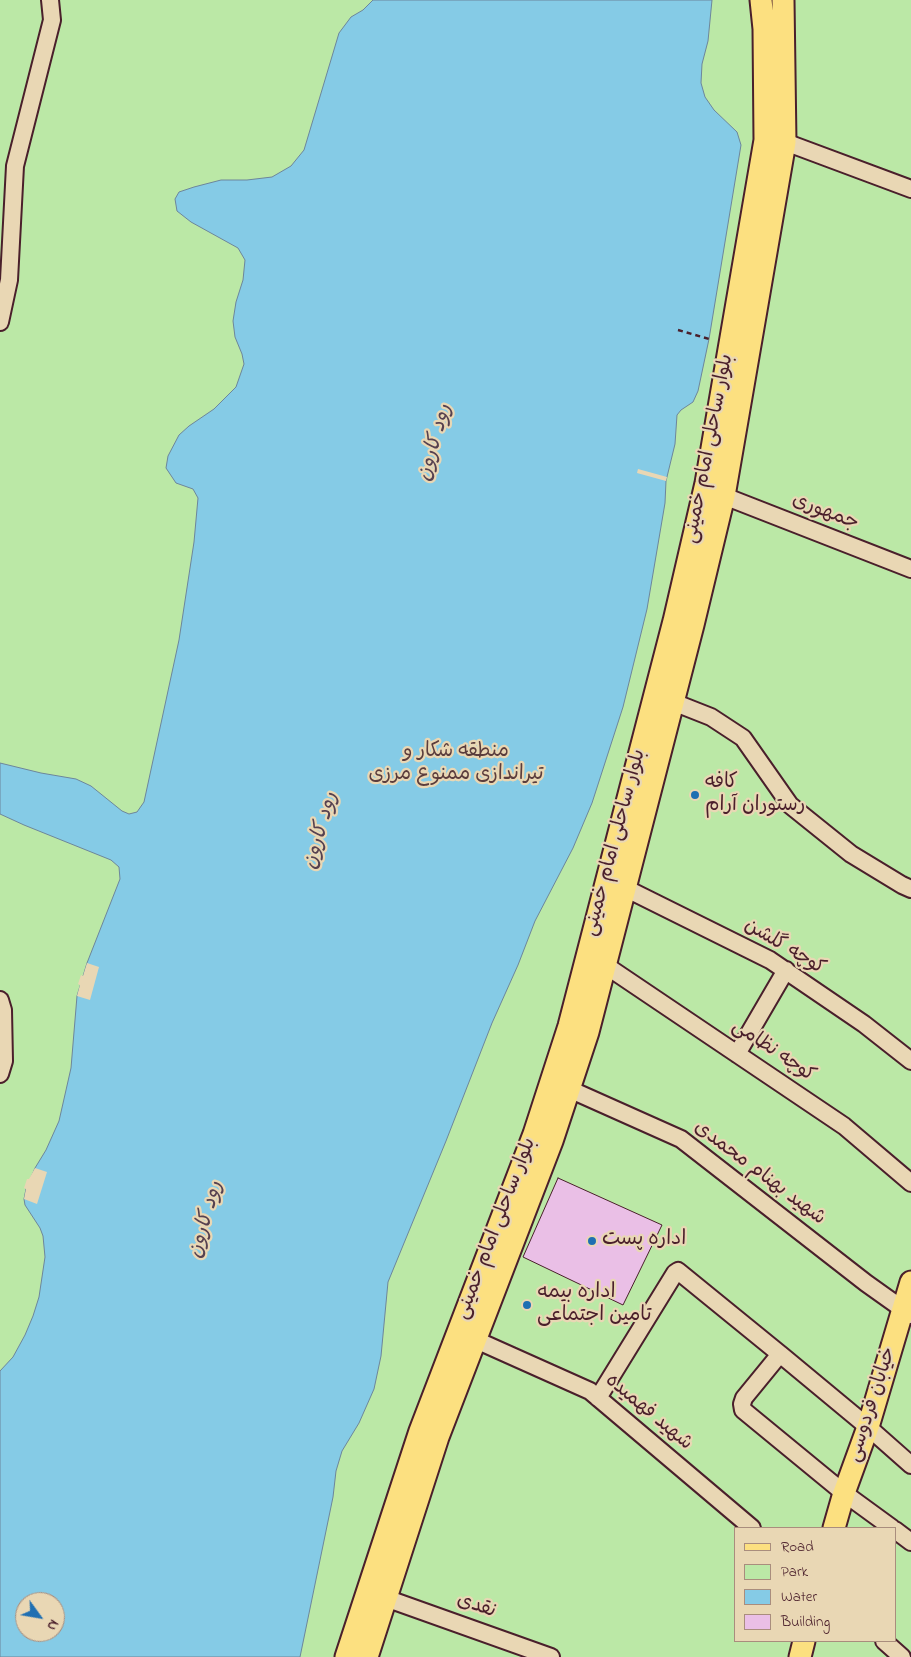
<!DOCTYPE html>
<html>
<head>
<meta charset="utf-8">
<style>
  body { margin:0 }
  #map { position:relative; width:911px; height:1657px; overflow:hidden; background:#e9d7b4; font-family:"Indie Flower",sans-serif }
  canvas { display:block }
  .legend { position:absolute; left:734px; top:1527px; width:162px; height:115px; box-sizing:border-box; background:#e9d7b4; border:1px solid #a98d7d; margin:0; padding:6px 9px; list-style:none; font-size:15px; color:#4a1f2b }
  .legend li { display:flex; align-items:center; gap:10px; height:25px }
  .legend b { width:25px; border:1px solid #a98d7d }
  .north { position:absolute; left:15px; top:1592px; width:50px; height:50px; box-sizing:border-box; background:#e9d7b4; border:1px solid #a98d7d; border-radius:50%; rotate:122deg; font-size:14px; font-weight:700; line-height:20px; text-align:center; color:#4a1f2b }
  .north::after { content:''; display:block; margin:auto; width:18px; height:22px; background:#1f6fb2; clip-path:polygon(50% 0,100% 100%,50% 72%,0 100%) }
</style>
</head>
<body>
<div id="map">
<canvas width="911" height="1657"></canvas>
<ul class="legend">
<li><b style="height:6px;background:#fce080"></b>Road</li>
<li><b style="height:14px;background:#bbe8a6"></b>Park</li>
<li><b style="height:14px;background:#85cbe6"></b>Water</li>
<li><b style="height:14px;background:#eabfe6"></b>Building</li>
</ul>
<div class="north">N</div>
</div>
<script>
const c = document.querySelector('canvas').getContext('2d');
c.lineJoin = 'round';
function paint(path, color) {
  c.fillStyle = color;
  c.fill(path, 'evenodd');
}
function shape(rows) {
  const path = new Path2D();
  for (const r of rows) {
    path.moveTo(r[0], r[1]);
    for (let i = 2; i < r.length; i += 2) path.lineTo(r[i], r[i + 1]);
  }
  return path;
}
function strokePath(path, color, width, dash) {
  c.strokeStyle = color;
  c.lineWidth = width;
  c.lineCap = dash ? 'butt' : 'round';
  c.setLineDash(dash || []);
  c.stroke(path);
}
function drawText(font, color, halo, rows, align = 'center') {
  c.font = font + ' "Indie Flower","Playpen Sans Arabic",sans-serif';
  c.lineWidth = 4.5;
  c.setLineDash([]);
  c.textBaseline = 'middle';
  c.strokeStyle = halo;
  c.fillStyle = color;
  for (const [text, x, y, turn = 0] of rows) {
    c.save();
    c.translate(x, y);
    c.rotate((+turn || 0) * Math.PI / 180);
    c.textAlign = isNaN(turn) ? turn : align;
    if (halo) c.strokeText(text, 0, 0);
    c.fillText(text, 0, 0);
    c.restore();
  }
}
paint(shape([
  [0,0,911,0,911,1657,0,1657],
  [735,1528,895,1528,895,1641,735,1641],
  [25,1602,55,1602,55,1632,25,1632]
]), '#bbe8a6');
const water = shape([
  [373,0,712,0,708,41,702,64,701,83,705,97,714,110,737,132,741,145,709,339,698,391,693,402,681,410,677,415,675,444,666,481,665,503,647,609,623,707,592,803,573,848,535,921,518,965,492,1023,446,1141,388,1282,381,1356,374,1389,359,1423,342,1451,336,1471,333,1497,300,1657,0,1657,0,1371,13,1357,25,1335,33,1316,39,1297,45,1257,43,1236,40,1228,25,1205,24,1199,26,1189,35,1168,46,1150,59,1121,71,1068,77,996,87,963,120,879,119,867,111,860,24,825,0,814,0,763,41,773,76,779,91,786,122,811,129,814,137,812,144,802,179,640,194,542,198,498,193,489,176,483,166,468,168,456,179,435,189,426,214,409,236,387,244,364,242,354,235,337,233,321,236,302,243,280,245,260,238,248,191,222,177,211,175,199,179,192,194,187,221,180,247,180,272,177,291,166,304,150,339,33,351,17,363,10,373,0],
  [25,1602,55,1602,55,1632,25,1632,25,1602]
]);
paint(water, '#85cbe6');
strokePath(water, '#6d869b', 1);
paint(shape([
  [638,469,667,477,666,481,637,473],
  [87,963,99,967,90,1000,77,996,80,985,78,984,81,975,83,976],
  [35,1168,47,1172,37,1204,24,1199,26,1189,24,1188,27,1179,29,1179]
]), '#e9d7b4');
const building = shape([
  [558,1178,662,1225,623,1305,523,1257,558,1178]
]);
paint(building, '#eabfe6');
strokePath(building, '#4a1f2b', 1);
const minor = shape([
  [774,141,785,142,911,189],
  [0,322,9,280,15,166,52,20,50,0],
  [724,496,911,569],
  [673,702,711,717,743,738,790,805,851,854,902,885,911,889],
  [625,888,770,960,864,1024,911,1061],
  [605,965,844,1126,911,1183],
  [0,1000,3,1010,4,1061,0,1074],
  [737,1054,786,970],
  [569,1089,681,1139,866,1283,911,1315],
  [476,1340,590,1391,752,1528],
  [598,1398,675,1273,678,1271,780,1354],
  [892,1528,844,1493,743,1410,742,1404,744,1398,780,1354,868,1427,911,1465],
  [895,1530,911,1542],
  [377,1595,551,1657],
  [884,1641,902,1657]
]);
const major = shape([
  [834,1528,844,1493,868,1427,911,1282],
  [346,1657,420,1431,534,1134,569,1026,674,621,706,483,765,140,764,29,761,0],
  [367,1657,438,1437,552,1141,588,1032,693,625,724,496,785,142,783,0],
  [800,1657,804,1641]
]);
strokePath(minor, '#4a1f2b', 20);
strokePath(major, '#4a1f2b', 25);
strokePath(shape([
  [678,330,709,339]
]), '#4a1f2b', 2.5, [5, 4]);
strokePath(minor, '#e9d7b4', 16);
strokePath(major, '#fce080', 21);
for (const [x, y, r, color] of [
  [695,795,5,"#1f6fb2"],
  [592,1241,5,"#1f6fb2"],
  [527,1305,5,"#1f6fb2"]
]) {
  const dot = new Path2D();
  dot.arc(x, y, r, 0, 2 * Math.PI);
  c.fillStyle = color;
  c.fill(dot);
  strokePath(dot, '#e9d7b4', 2);
}
drawText('20px', '#4a1f2b', '#e9d7b4', [
  ["بلوار ساحلی امام خمینی",710,449,-79],
  ["جمهوری",825,513,21],
  ["بلوار ساحلی امام خمینی",616,843,-75],
  ["کوچه گلشن",784,948,31],
  ["کوچه نظامی",773,1052,34],
  ["شهید بهنام محمدی",759,1174,37],
  ["بلوار ساحلی امام خمینی",497,1229,-69],
  ["خیابان فردوسی",873,1405,-72],
  ["شهید فهمیده",648,1413,40],
  ["نقدی",476,1607,19]
]);
drawText('20px', '#5b3d3d', '#e9d7b4', [
  ["منطقه شکار و",456,753],
  ["تیراندازی ممنوع مرزی",456,776]
]);
drawText('20px', '#4a1f2b', '#e9d7b4', [
  ["کافه",705,784],
  ["رستوران آرام",705,807],
  ["اداره پست",602,1241],
  ["اداره بیمه",537,1294],
  ["تامین اجتماعی",537,1317]
], 'left');
drawText('italic 21px', '#564150', '#e9d7b4', [
  ["رود کارون",436,443,-74],
  ["رود کارون",322,831,-74],
  ["رود کارون",207,1220,-74]
]);
</script>
</body>
</html>
